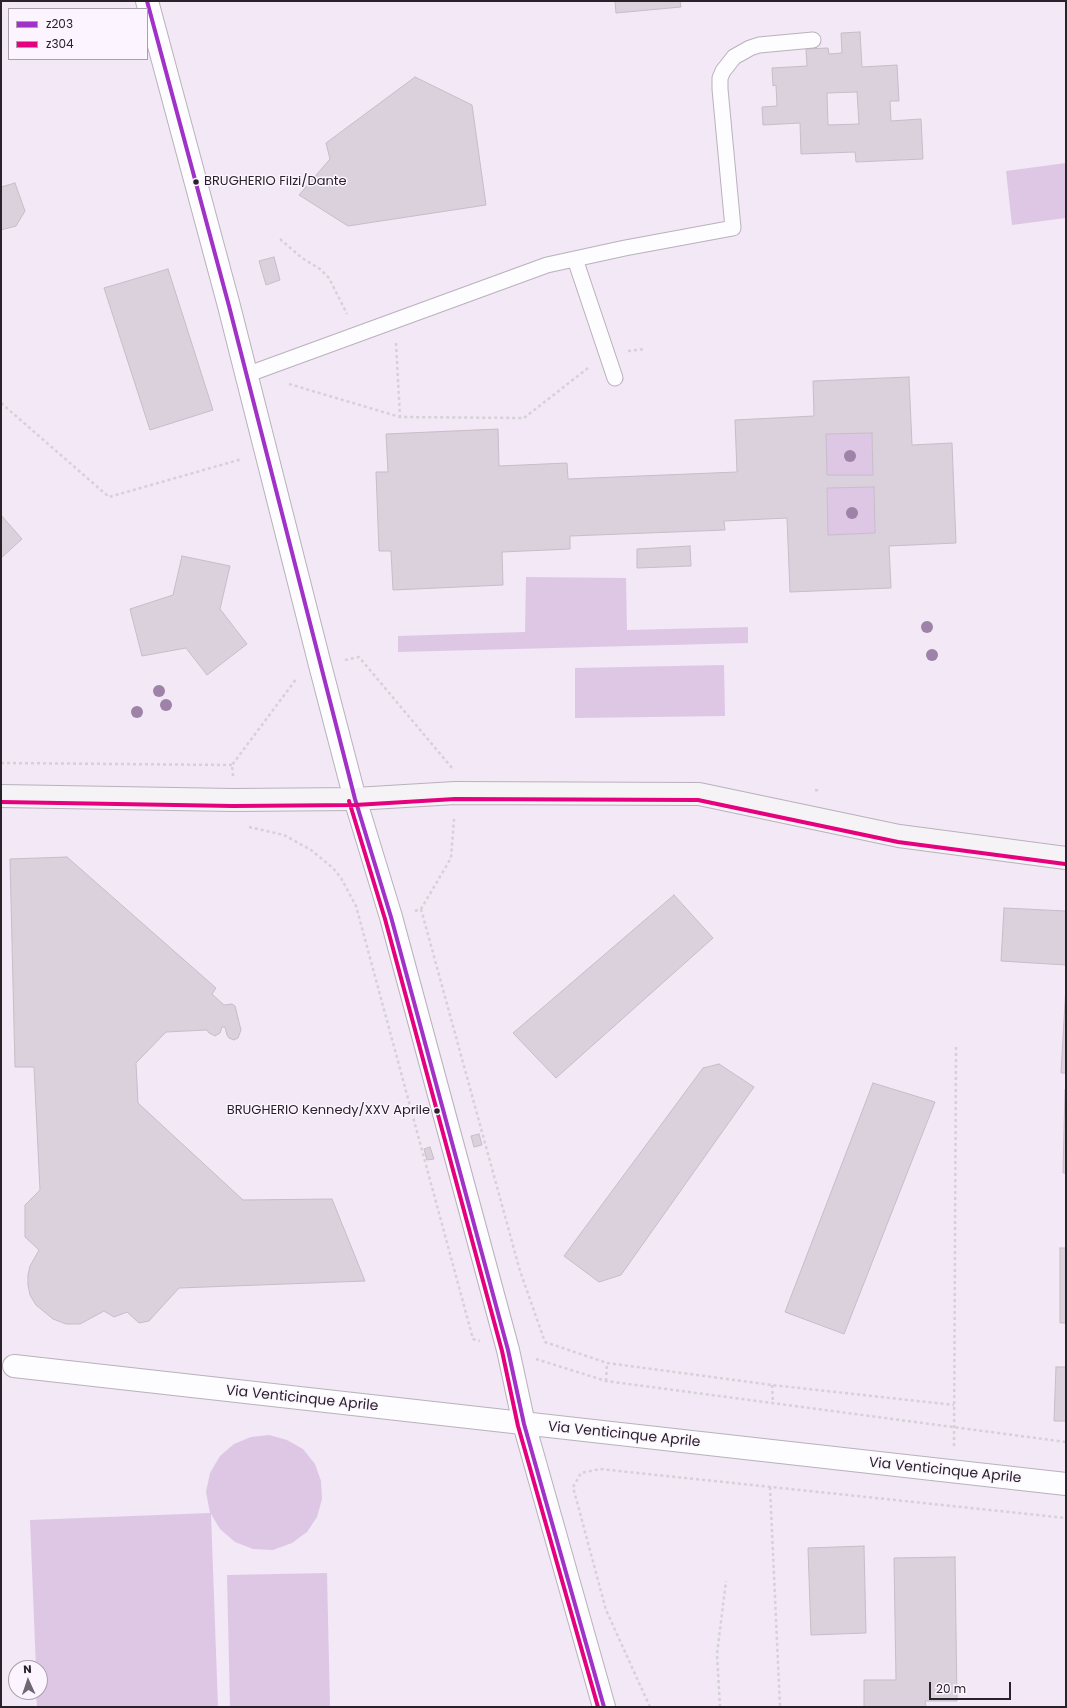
<!DOCTYPE html>
<html>
<head>
<meta charset="utf-8">
<style>
  body { margin:0 }
  #map { position:relative; width:1067px; height:1708px; overflow:hidden; background:#f2e8f6; font-family:Poppins,sans-serif }
  canvas { display:block }
  .frame { position:absolute; inset:0; border:2px solid #29222b; pointer-events:none }
  .legend { position:absolute; left:8px; top:8px; width:140px; height:52px; box-sizing:border-box; background:#fcf4fe; border:1px solid #a8a0aa; margin:0; padding:5px 7px; list-style:none; font-size:12px; color:#29222b }
  .legend li { display:flex; align-items:center; gap:8px; height:20px }
  .legend b { width:20px; border:1px solid #a8a0aa }
  .north { position:absolute; left:8px; top:1660px; width:40px; height:40px; box-sizing:border-box; background:#fcf4fe; border:1px solid #a8a0aa; border-radius:50%; rotate:357deg; font-size:11px; font-weight:700; line-height:16px; text-align:center; color:#29222b }
  .north::after { content:''; display:block; margin:auto; width:14px; height:18px; background:#6f6772; clip-path:polygon(50% 0,100% 100%,50% 72%,0 100%) }
  .scale { position:absolute; left:929px; top:1682px; width:82px; height:18px; box-sizing:border-box; border:2px solid #29222b; border-top:0; padding-left:5px; font-size:12px; line-height:14px; white-space:nowrap; color:#29222b; -webkit-text-stroke:3px #fcf4fe; paint-order:stroke }
</style>
</head>
<body>
<div id="map">
<canvas width="1067" height="1708"></canvas>
<div class="frame"></div>
<ul class="legend">
<li><b style="height:5px;background:#a032c8"></b>z203</li>
<li><b style="height:5px;background:#e5007d"></b>z304</li>
</ul>
<div class="north">N</div>
<div class="scale">20 m</div>
</div>
<script>
const c = document.querySelector('canvas').getContext('2d');
c.lineJoin = 'round';
function paint(path, color) {
  c.fillStyle = color;
  c.fill(path, 'evenodd');
}
function shape(rows) {
  const path = new Path2D();
  for (const r of rows) {
    path.moveTo(r[0], r[1]);
    for (let i = 2; i < r.length; i += 2) path.lineTo(r[i], r[i + 1]);
  }
  return path;
}
function strokePath(path, color, width, dash) {
  c.strokeStyle = color;
  c.lineWidth = width;
  c.lineCap = dash ? 'butt' : 'round';
  c.setLineDash(dash || []);
  c.stroke(path);
}
function drawText(font, color, halo, rows, align = 'center') {
  c.font = font + ' Poppins,sans-serif';
  c.lineWidth = 3;
  c.setLineDash([]);
  c.textBaseline = 'middle';
  c.strokeStyle = halo;
  c.fillStyle = color;
  for (const [text, x, y, turn = 0] of rows) {
    c.save();
    c.translate(x, y);
    c.rotate((+turn || 0) * Math.PI / 180);
    c.textAlign = isNaN(turn) ? turn : align;
    if (halo) c.strokeText(text, 0, 0);
    c.fillText(text, 0, 0);
    c.restore();
  }
}
paint(shape([
  [1066,163,1066,218,1012,225,1006,171],
  [872,433,873,475,827,475,826,434],
  [874,487,875,533,828,535,827,488],
  [526,577,626,578,627,630,748,627,748,643,398,652,398,636,525,632],
  [724,665,725,716,575,718,575,668],
  [269,1435,287,1440,303,1449,315,1464,321,1481,322,1499,317,1517,307,1532,292,1543,273,1550,253,1549,235,1542,220,1529,211,1514,218,1707,37,1707,36,1692,40,1692,40,1668,36,1668,30,1520,210,1513,206,1492,210,1473,220,1456,234,1444,251,1437],
  [327,1573,330,1707,230,1707,227,1575]
]), '#dec7e5');
const building = shape([
  [615,1,680,1,681,7,616,13,615,1],
  [860,32,862,67,897,65,899,101,890,101,891,121,921,119,923,159,856,162,855,152,801,154,800,123,763,125,762,107,777,106,776,85,773,86,772,68,807,66,806,49,828,48,829,54,842,53,841,33,860,32],
  [857,92,859,124,828,125,827,93,857,92],
  [415,77,472,105,486,205,348,226,299,195,330,159,326,143,415,77],
  [15,183,25,211,16,226,1,230,1,187,15,183],
  [274,257,280,280,266,285,259,261,274,257],
  [168,269,213,410,150,430,104,288,168,269],
  [909,377,912,445,952,443,956,543,889,546,891,588,790,592,787,518,724,521,725,530,570,536,570,549,502,552,503,585,393,590,391,551,379,551,376,472,388,472,386,434,498,429,499,466,567,463,568,479,737,472,735,420,814,416,813,381,909,377],
  [872,433,873,475,827,475,826,434,872,433],
  [874,487,875,533,828,535,827,488,874,487],
  [1,515,22,539,1,558,1,515],
  [690,546,691,566,637,568,637,549,690,546],
  [182,556,230,566,220,609,247,644,207,675,186,648,142,656,130,609,173,595,182,556],
  [67,857,216,988,212,994,224,1005,232,1004,235,1006,241,1030,238,1038,234,1040,229,1038,227,1035,225,1027,222,1027,220,1033,215,1036,209,1033,207,1030,166,1032,136,1063,138,1103,243,1200,332,1199,365,1281,179,1288,149,1321,139,1323,127,1312,114,1317,104,1311,80,1324,66,1324,53,1319,36,1305,30,1295,28,1285,28,1275,30,1266,39,1250,25,1237,25,1205,40,1190,34,1067,15,1067,10,859,67,857],
  [674,895,713,938,556,1078,513,1033,674,895],
  [1004,908,1066,911,1066,965,1001,961,1004,908],
  [1066,986,1066,1073,1061,1073,1066,986],
  [719,1064,754,1087,621,1275,599,1282,564,1256,703,1068,719,1064],
  [873,1083,935,1102,844,1334,785,1312,873,1083],
  [1065,1090,1066,1090,1066,1173,1063,1173,1065,1090],
  [479,1134,482,1145,474,1147,471,1136,479,1134],
  [430,1147,434,1159,427,1160,424,1149,430,1147],
  [1060,1248,1066,1248,1066,1323,1060,1323,1060,1248],
  [1056,1367,1066,1367,1066,1421,1054,1421,1056,1367],
  [864,1546,866,1633,811,1635,808,1548,864,1546],
  [955,1557,957,1701,925,1701,926,1707,864,1707,864,1680,896,1680,894,1558,955,1557]
]);
paint(building, '#dad1dd');
strokePath(building, '#c5bdc8', 1);
const lane = shape([
  [575,259,615,378],
  [246,375,547,265,625,248,733,228,720,89,720,78,723,71,734,57,750,48,759,45,813,40]
]);
const street = shape([
  [147,1,229,306,320,665,355,799,391,917,508,1350,524,1424,604,1707],
  [14,1366,1066,1484]
]);
const secondary = shape([
  [1,796,233,800,355,799,455,793,699,794,899,836,1066,858]
]);
strokePath(lane, '#b9b1bc', 17);
strokePath(street, '#b9b1bc', 24);
strokePath(secondary, '#b9b1bc', 24);
strokePath(shape([
  [280,239,302,258,320,269,329,278,347,314],
  [396,343,400,417],
  [628,351,645,349],
  [289,384,400,417,524,418,588,368],
  [1,403,109,497,242,459],
  [345,660,359,657,452,768],
  [1,763,232,765],
  [233,776,232,765,297,678],
  [815,790,820,791],
  [249,827,284,835,311,850,333,868,341,878,356,906,473,1339,480,1341],
  [421,909,520,1271,545,1342,607,1363,772,1385,954,1405],
  [415,911,421,909,451,858,454,819],
  [536,1359,606,1381,1066,1442],
  [606,1381,607,1363],
  [772,1385,773,1404],
  [954,1446,956,1045],
  [770,1487,780,1707],
  [650,1707,606,1610,573,1487,581,1473,600,1469,1066,1518],
  [720,1707,717,1654,726,1581]
]), '#d5d2d7', 2.5, [3, 3]);
strokePath(lane, '#fdfcfe', 15);
strokePath(street, '#fdfcfe', 22);
strokePath(secondary, '#f6f3f7', 22);
strokePath(shape([
  [147,1,229,306,355,799,391,917,508,1350,524,1424,604,1707]
]), '#a032c8', 4);
strokePath(shape([
  [349,801,385,919,502,1351,518,1426,598,1707],
  [1,802,233,806,355,805,455,799,698,800,898,842,1065,864]
]), '#e5007d', 4);
c.fillStyle = '#9f82a7';
for (const [x, y] of [
  [850,456],
  [852,513],
  [927,627],
  [932,655],
  [159,691],
  [166,705],
  [137,712]
]) {
  c.beginPath();
  c.arc(x, y, 6, 0, 2 * Math.PI);
  c.fill();
}
for (const [x, y, r, color] of [
  [196,182,3.5,"#29222b"],
  [437,1111,3.5,"#29222b"]
]) {
  const dot = new Path2D();
  dot.arc(x, y, r, 0, 2 * Math.PI);
  c.fillStyle = color;
  c.fill(dot);
  strokePath(dot, '#fcf4fe', 1.5);
}
drawText('13px', '#29222b', '#fcf4fe', [
  ["BRUGHERIO Filzi/Dante",204,182],
  ["BRUGHERIO Kennedy/XXV Aprile",430,1111,"right"]
], 'left');
drawText('14px', '#29222b', '#fcf4fe', [
  ["Via Venticinque Aprile",302,1399,6],
  ["Via Venticinque Aprile",624,1435,6],
  ["Via Venticinque Aprile",945,1471,6]
]);
</script>
</body>
</html>
